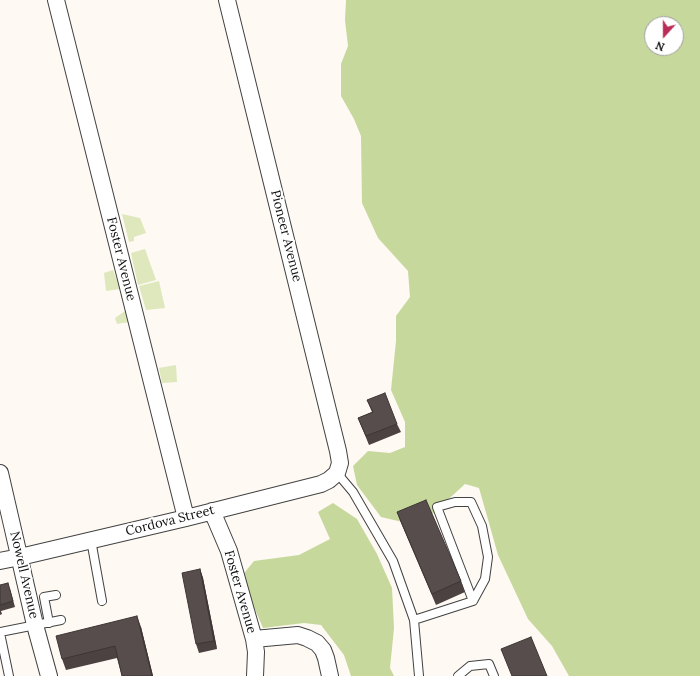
<!DOCTYPE html>
<html>
<head>
<meta charset="utf-8">
<style>
  body { margin:0 }
  #map { position:relative; width:700px; height:676px; overflow:hidden; background:#fef9f2; font-family:Lora,serif }
  canvas { display:block }
  .north { position:absolute; left:644px; top:16px; width:40px; height:40px; box-sizing:border-box; background:#fff; border:1px solid #9f9f9f; border-radius:50%; rotate:201deg; font-size:11px; font-weight:700; line-height:16px; text-align:center; color:#0f0f0f }
  .north::after { content:''; display:block; margin:auto; width:14px; height:18px; background:#ba2d57; clip-path:polygon(50% 0,100% 100%,50% 72%,0 100%) }
</style>
</head>
<body>
<div id="map">
<canvas width="700" height="676"></canvas>
<div class="north">N</div>
</div>
<script>
const c = document.querySelector('canvas').getContext('2d');
c.lineJoin = 'round';
function paint(path, color) {
  c.fillStyle = color;
  c.fill(path, 'evenodd');
}
function shape(rows) {
  const path = new Path2D();
  for (const r of rows) {
    path.moveTo(r[0], r[1]);
    for (let i = 2; i < r.length; i += 2) path.lineTo(r[i], r[i + 1]);
  }
  return path;
}
function strokePath(path, color, width, dash) {
  c.strokeStyle = color;
  c.lineWidth = width;
  c.lineCap = dash ? 'butt' : 'round';
  c.setLineDash(dash || []);
  c.stroke(path);
}
function drawText(font, color, halo, rows, align = 'center') {
  c.font = font + ' Lora,serif';
  c.lineWidth = 4;
  c.setLineDash([]);
  c.textBaseline = 'middle';
  c.strokeStyle = halo;
  c.fillStyle = color;
  for (const [text, x, y, turn = 0] of rows) {
    c.save();
    c.translate(x, y);
    c.rotate((+turn || 0) * Math.PI / 180);
    c.textAlign = isNaN(turn) ? turn : align;
    if (halo) c.strokeText(text, 0, 0);
    c.fillText(text, 0, 0);
    c.restore();
  }
}
paint(shape([
  [122,214,140,218,146,233,134,237,134,241,129,242],
  [145,249,156,280,138,285,131,253],
  [113,270,120,289,106,291,104,273],
  [159,281,165,308,146,310,139,286],
  [125,311,129,322,117,324,115,318],
  [176,365,177,382,162,383,159,368]
]), '#dee8bc');
paint(shape([
  [346,0,700,0,700,676,569,676,552,646,528,619,498,555,489,523,479,488,465,484,428,518,411,524,381,517,357,485,353,466,368,451,390,453,405,447,405,422,391,390,396,341,396,316,410,297,408,271,378,238,362,203,361,136,354,119,341,96,341,64,348,46,345,20],
  [652,24,676,24,676,48,652,48],
  [333,503,357,519,377,554,392,588,394,628,390,668,394,676,351,676,344,655,321,625,304,623,263,628,241,577,254,561,299,555,330,539,318,512]
]), '#c6d89c');
const service = shape([
  [337,473,353,492,393,561,414,620,473,601,485,579,488,557,482,526,471,502,455,502,437,507,473,601],
  [91,540,102,601],
  [414,620,419,676],
  [49,623,44,597,56,595],
  [0,632,61,620],
  [0,633,9,676],
  [458,676,470,666,489,664,494,676]
]);
const minor = shape([
  [56,0,186,518],
  [0,473,35,625,49,676],
  [212,511,229,551,254,639,256,652,255,676],
  [0,561,20,557,186,518,321,484,329,480,337,473,340,463,338,451,227,0],
  [254,639,298,635,307,638,317,643,323,650,326,658,330,676]
]);
strokePath(service, '#424242', 10);
strokePath(minor, '#424242', 18);
strokePath(service, '#fff', 8);
strokePath(minor, '#fff', 16);
paint(shape([
  [367,400,397,424,401,432,369,445,358,418,372,412],
  [397,512,461,581,465,592,436,605,401,523],
  [200,569,203,578,217,649,199,653,196,644],
  [0,585,10,589,15,607,1,611,2,614,0,615],
  [141,627,153,676,122,676,117,658,66,670,62,659]
]), '#4b4241');
paint(shape([
  [200,569,203,578,217,649,214,641],
  [137,616,141,627,153,676,152,676]
]), '#3d3635');
const building = shape([
  [385,393,397,424,366,436,358,418,373,412,367,400,385,393],
  [426,500,461,581,432,594,397,512,426,500],
  [200,569,214,641,196,644,182,573,200,569],
  [8,583,13,601,0,605,0,585,8,583],
  [137,616,152,676,122,676,115,646,62,659,56,636,137,616],
  [531,637,547,676,512,676,501,649,531,637]
]);
paint(building, '#574d4c');
strokePath(building, '#3d3635', 1);
drawText('13px', '#0f0f0f', '#fff', [
  ["Pioneer Avenue",286,236,76],
  ["Foster Avenue",121,259,76],
  ["Cordova Street",170,521,-14],
  ["Nowell Avenue",24,575,77],
  ["Foster Avenue",240,592,74]
]);
</script>
</body>
</html>
